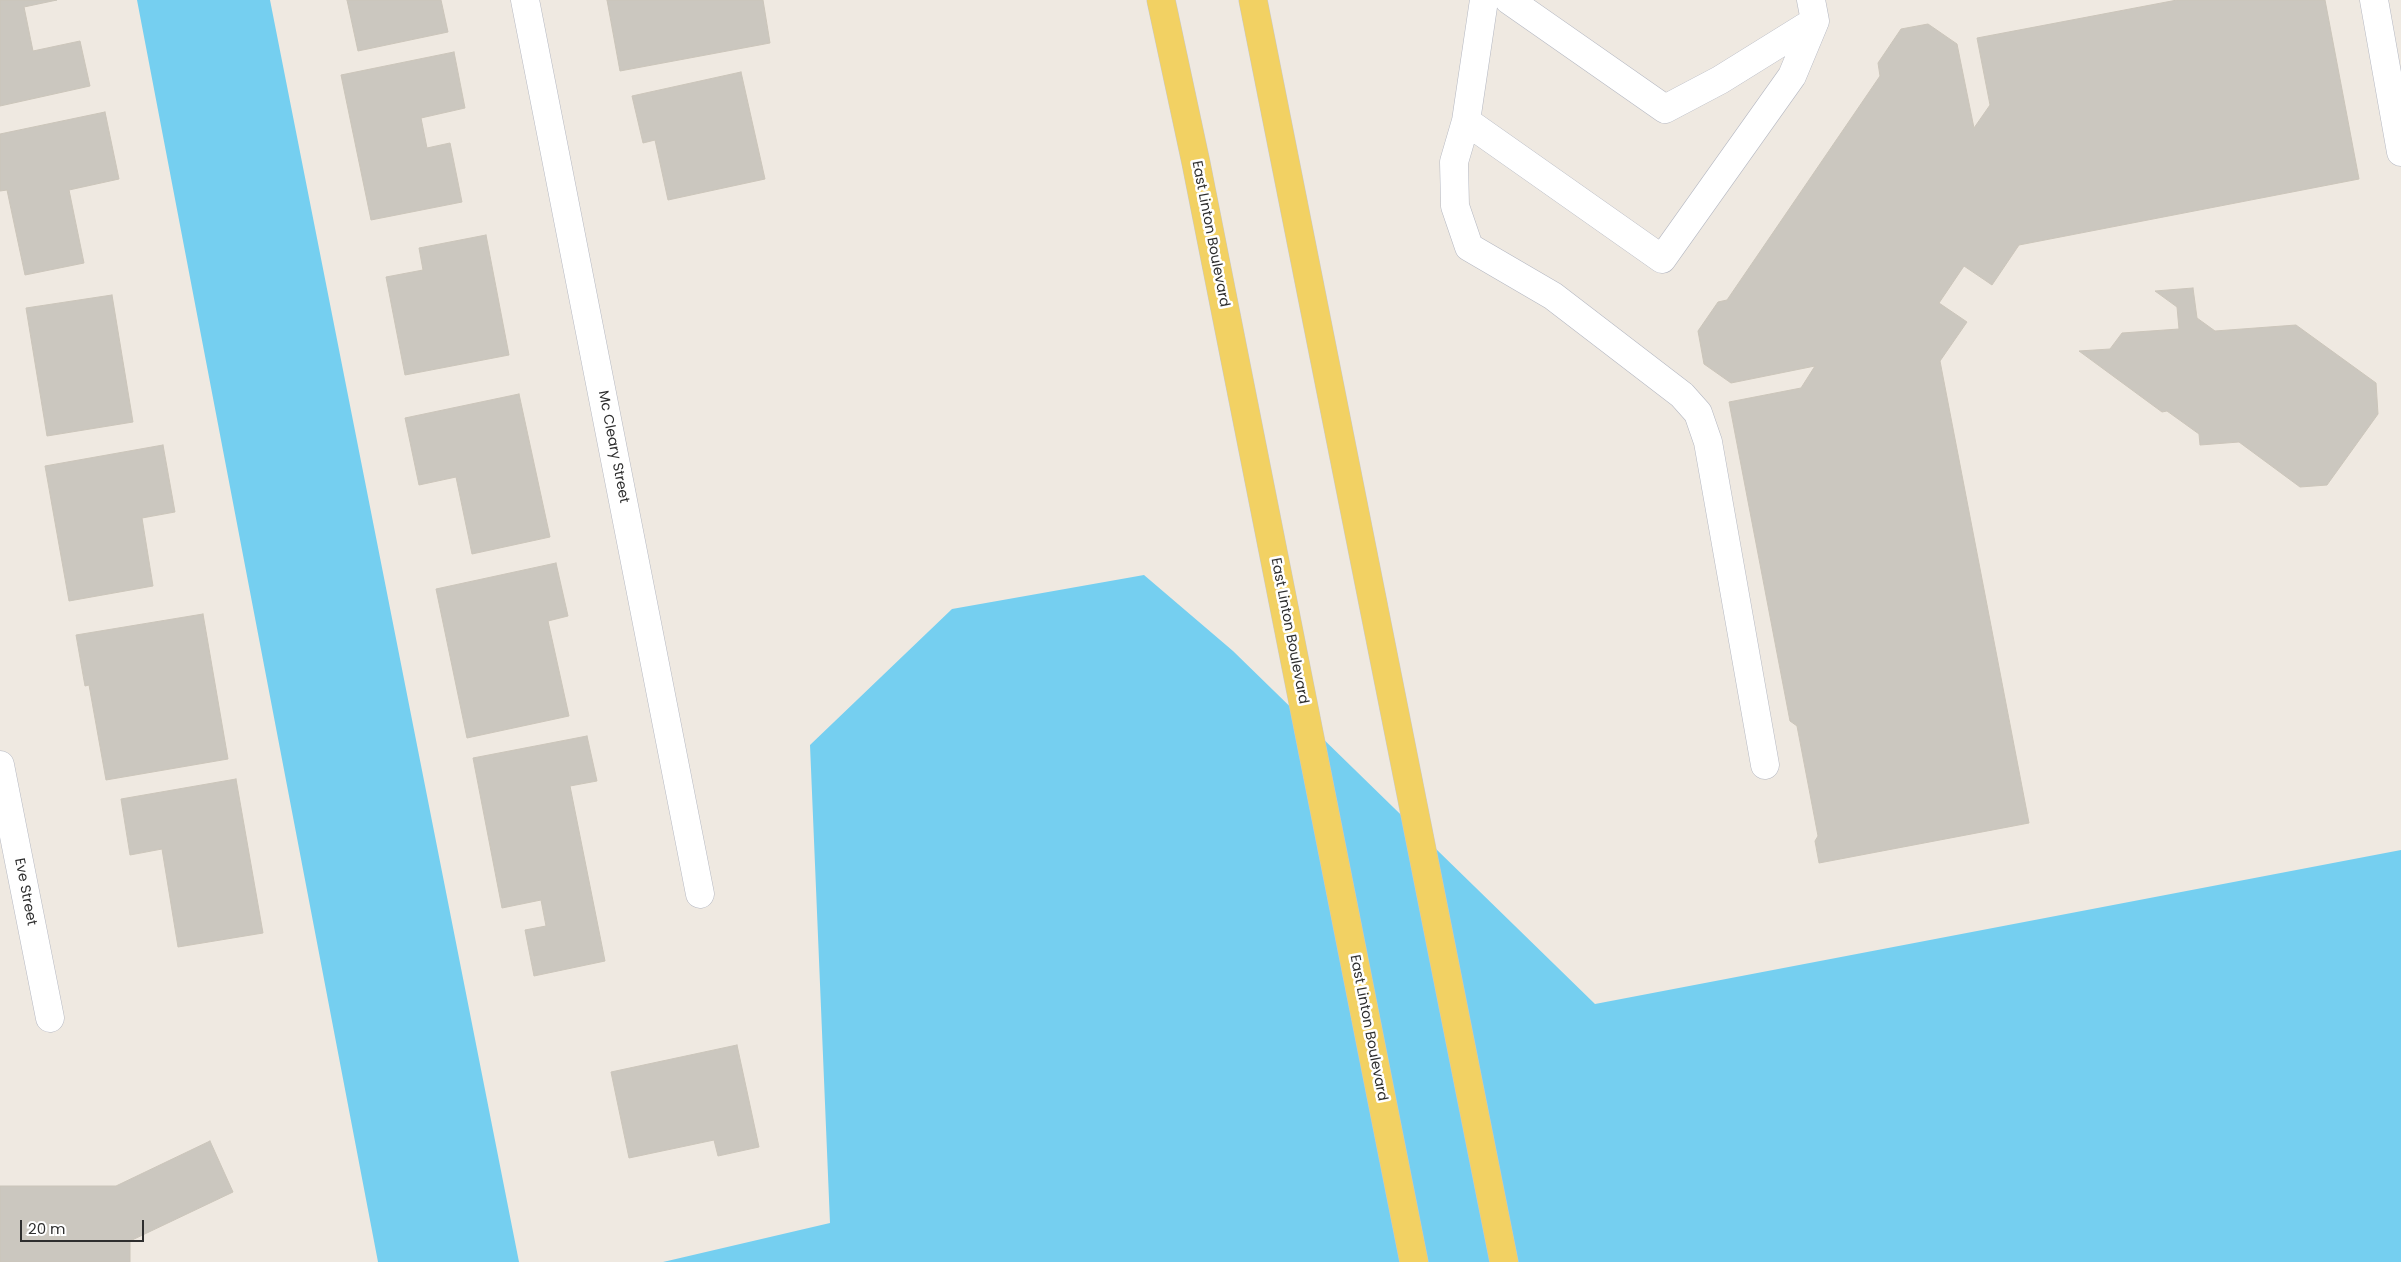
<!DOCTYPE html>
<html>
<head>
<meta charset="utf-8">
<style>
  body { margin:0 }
  #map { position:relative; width:2401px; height:1262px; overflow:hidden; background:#efe9e1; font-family:Poppins,sans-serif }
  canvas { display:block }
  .scale { position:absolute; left:20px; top:1220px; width:124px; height:22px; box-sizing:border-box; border:2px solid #2e2e2e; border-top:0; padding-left:6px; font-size:15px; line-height:18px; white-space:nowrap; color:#2e2e2e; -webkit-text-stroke:4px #fff; paint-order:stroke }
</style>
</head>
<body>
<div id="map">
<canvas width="2401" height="1262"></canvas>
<div class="scale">20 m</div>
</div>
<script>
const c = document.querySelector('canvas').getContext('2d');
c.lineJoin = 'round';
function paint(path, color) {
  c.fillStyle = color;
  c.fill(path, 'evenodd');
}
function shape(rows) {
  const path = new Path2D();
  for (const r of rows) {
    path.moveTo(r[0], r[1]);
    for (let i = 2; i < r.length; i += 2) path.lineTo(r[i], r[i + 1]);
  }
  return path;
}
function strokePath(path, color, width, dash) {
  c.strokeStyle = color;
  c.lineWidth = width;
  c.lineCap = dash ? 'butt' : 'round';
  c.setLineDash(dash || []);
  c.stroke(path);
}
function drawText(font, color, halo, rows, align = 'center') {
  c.font = font + ' Poppins,sans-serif';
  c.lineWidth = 5;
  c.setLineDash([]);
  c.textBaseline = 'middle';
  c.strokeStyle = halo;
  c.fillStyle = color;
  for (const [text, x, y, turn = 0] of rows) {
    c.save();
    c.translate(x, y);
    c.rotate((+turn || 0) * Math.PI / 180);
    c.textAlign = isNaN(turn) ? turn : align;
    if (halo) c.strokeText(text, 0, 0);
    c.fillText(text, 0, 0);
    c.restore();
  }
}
paint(shape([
  [137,0,270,0,519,1262,378,1262],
  [1144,575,1233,651,1595,1004,2401,850,2401,1262,663,1262,830,1223,810,745,952,609]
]), '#75cff0');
const building = shape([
  [0,0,57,0,24,7,33,51,80,41,90,86,0,106,0,0],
  [347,0,441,0,448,32,358,51,347,0],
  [607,0,763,0,770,43,620,71,607,0],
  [2177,0,2325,0,2359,179,2019,245,1992,285,1964,266,1939,303,1967,322,1940,361,2029,823,1819,863,1815,841,1818,836,1797,726,1790,721,1729,402,1801,388,1815,366,1731,383,1704,364,1698,331,1718,302,1727,300,1880,76,1878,63,1901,29,1928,24,1957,44,1974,128,1990,105,1977,38,2177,0],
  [454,52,465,108,421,118,427,148,450,143,462,202,371,220,341,75,454,52],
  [741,72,765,179,668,200,655,140,643,143,632,96,741,72],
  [105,112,119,179,69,190,84,263,25,275,7,190,0,191,0,134,105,112],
  [486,235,509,355,405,375,386,277,423,270,419,248,486,235],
  [2193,288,2197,318,2215,331,2296,325,2376,383,2378,414,2327,485,2300,487,2239,442,2200,445,2199,434,2167,411,2162,412,2079,351,2110,349,2122,333,2179,329,2177,307,2155,291,2193,288],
  [112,295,133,422,47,436,26,308,112,295],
  [519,394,550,537,472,554,456,477,419,485,405,418,519,394],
  [163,445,175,512,142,518,153,586,69,601,45,466,163,445],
  [556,563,568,616,548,621,569,716,467,738,436,589,556,563],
  [203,614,228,759,106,780,89,685,85,686,76,635,203,614],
  [587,736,597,781,570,786,605,961,534,976,525,930,546,926,541,900,502,908,473,758,587,736],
  [236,779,263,933,178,947,162,849,130,855,121,799,236,779],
  [737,1045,759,1147,718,1156,714,1140,629,1158,611,1072,737,1045],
  [210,1141,233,1192,130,1241,130,1262,0,1262,0,1186,116,1186,210,1141]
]);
paint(building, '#cbc7bf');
strokePath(building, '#cbc5ba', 1);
const minor = shape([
  [525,0,700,894],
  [1484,0,1466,121,1662,259,1792,76,1815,21,1811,0],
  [1509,0,1665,109,1720,80,1815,21],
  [2374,0,2401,152],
  [1466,121,1454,162,1455,206,1469,247,1553,296,1682,395,1698,413,1708,442,1765,765],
  [0,765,50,1018]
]);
const major = shape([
  [1161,0,1196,163,1414,1262],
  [1253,0,1504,1262]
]);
strokePath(minor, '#b4b7c1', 29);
strokePath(major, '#c9c9c9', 29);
strokePath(minor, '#fff', 28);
strokePath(major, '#f2d163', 28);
drawText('14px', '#2e2e2e', '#fff', [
  ["East Linton Boulevard",1210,234,79],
  ["Mc Cleary Street",613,447,79],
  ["East Linton Boulevard",1289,631,79],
  ["Eve Street",25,892,79],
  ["East Linton Boulevard",1368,1028,79]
]);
</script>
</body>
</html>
